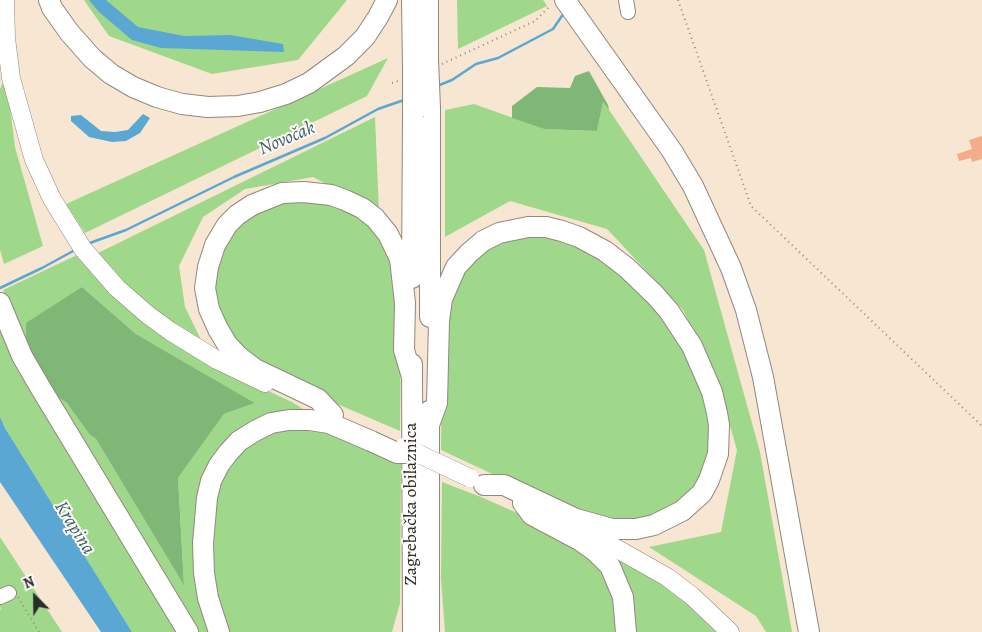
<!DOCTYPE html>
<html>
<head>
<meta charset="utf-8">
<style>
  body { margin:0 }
  #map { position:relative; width:982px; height:632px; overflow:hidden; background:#f7e6d1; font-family:Alegreya,serif }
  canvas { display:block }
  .north { position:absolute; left:10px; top:572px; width:50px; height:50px; -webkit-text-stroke:4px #fdfcf7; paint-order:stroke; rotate:337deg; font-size:14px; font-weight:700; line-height:20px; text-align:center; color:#2b2b2b }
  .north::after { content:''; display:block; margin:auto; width:18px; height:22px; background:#2b2b2b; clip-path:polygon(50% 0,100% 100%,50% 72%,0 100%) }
</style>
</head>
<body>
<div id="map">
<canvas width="982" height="632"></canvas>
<div class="north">N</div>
</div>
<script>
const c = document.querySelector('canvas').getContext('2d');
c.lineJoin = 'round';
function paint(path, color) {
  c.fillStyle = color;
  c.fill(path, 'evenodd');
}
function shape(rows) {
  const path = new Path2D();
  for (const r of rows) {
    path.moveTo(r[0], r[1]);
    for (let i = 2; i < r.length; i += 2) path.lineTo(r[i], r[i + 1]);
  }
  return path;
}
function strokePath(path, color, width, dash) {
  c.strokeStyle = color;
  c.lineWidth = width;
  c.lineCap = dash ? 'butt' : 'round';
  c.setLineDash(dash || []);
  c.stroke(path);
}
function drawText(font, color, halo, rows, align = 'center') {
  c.font = font + ' Alegreya,serif';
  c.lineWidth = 4;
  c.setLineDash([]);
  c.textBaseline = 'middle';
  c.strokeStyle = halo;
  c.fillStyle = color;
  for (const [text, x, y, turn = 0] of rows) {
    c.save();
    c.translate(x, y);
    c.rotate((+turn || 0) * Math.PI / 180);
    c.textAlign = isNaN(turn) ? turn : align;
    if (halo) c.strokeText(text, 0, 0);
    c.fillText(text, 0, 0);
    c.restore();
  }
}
paint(shape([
  [84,0,347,0,298,60,212,74,109,36],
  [457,0,543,0,547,6,458,49],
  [388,58,367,96,85,233,66,204],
  [6,76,15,147,43,246,4,264,0,250,0,89],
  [603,101,704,250,760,452,792,632,766,632,756,616,649,547,721,532,737,450,717,381,683,310,607,229,510,201,445,237,445,110,474,104,544,129,597,131],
  [375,117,379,212,313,177,245,189,203,217,179,266,185,307,205,348,177,330,140,298,96,254],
  [284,200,328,201,360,215,388,243,401,305,400,431,314,394,270,371,235,344,211,288,218,251,245,217],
  [548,234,600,257,636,285,667,318,706,388,713,441,697,487,666,513,624,524,576,513,441,450,442,321,465,266,499,239],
  [77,255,94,276,97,275,238,377,292,402,311,414,280,416,208,477,213,632,195,632,50,393,66,402,90,435,96,439,184,584,178,478,224,414,255,403,136,334,82,287,26,346,3,290],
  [0,322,181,632,132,632,5,428,0,417],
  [283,426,327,429,401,462,400,603,392,632,224,632,217,609,209,537,221,476,244,445],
  [442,482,481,497,551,528,590,552,615,586,620,632,445,632,441,579],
  [0,537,62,632,0,632,0,610,1,610,0,607],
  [605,550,682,596,722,632,631,632]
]), '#9fd88a');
paint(shape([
  [589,71,608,105,609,110,603,102,597,131,544,129,512,118,512,106,537,87,570,88,575,76],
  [82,287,136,334,255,403,224,414,178,478,184,585,96,439,90,435,66,402,50,393,26,346,26,323]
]), '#7fb876');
paint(shape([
  [89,0,106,0,138,27,184,36,230,35,283,44,284,52,161,48,132,40,99,12],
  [143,114,150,118,140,133,126,141,112,142,89,137,71,121,71,116,81,115,101,131,115,132,128,130],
  [0,417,5,428,132,632,101,632,0,482]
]), '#5aa7d3');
strokePath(shape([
  [437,86,452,80,476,64,498,58,553,29,564,13],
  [87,244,126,230,234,177,325,138,378,109,404,100],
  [0,288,42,268,75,250]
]), '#5aa7d3', 2.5);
paint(shape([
  [982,136,982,159,972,162,971,158,959,161,957,154,972,149,969,140]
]), '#f3ad8b');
const minor = shape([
  [626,0,628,12],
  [0,597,9,593]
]);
const major = shape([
  [5,0,6,38,11,78,34,160,52,199,83,249,117,288,148,315,170,331,217,360,265,383],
  [563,522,598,538,667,577,692,596,730,632]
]);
const highway = shape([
  [49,0,52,8,69,32,92,58,111,74,133,87,157,97,182,104,208,107,238,106,260,102,286,94,309,83,346,56,365,37,378,17,387,0],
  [412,0,413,68],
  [428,0,428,59],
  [565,0,672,151,693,186,731,268,746,310,763,377,809,632],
  [412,278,413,117],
  [0,303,22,356,40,387,188,632],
  [430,317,430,109],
  [412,364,413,632],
  [333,415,318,399,255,369,238,356,227,344,218,329,209,309,205,288,208,267,215,245,227,225,237,215,252,205,282,193,304,192,331,195,345,200,362,208,375,218,388,234,400,259,405,303,404,350,412,377],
  [429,425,437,403,439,321,442,299,456,267,469,253,483,241,499,233,528,227,546,227,562,231,579,237,605,251,627,268,655,295,669,311,692,346,712,392,717,413,719,425,718,454,709,480,702,493,682,511,654,525,636,529,612,529,576,519,504,485,484,485],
  [523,503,532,515,581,541,595,551,610,566,623,597,626,632],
  [219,632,208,598,204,573,203,543,207,498,211,481,219,465,228,453,239,441,255,431,271,423,289,420,310,420,329,423,371,441],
  [429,632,429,411]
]);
strokePath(minor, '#91887e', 16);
strokePath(major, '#91887e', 19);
strokePath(highway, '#91887e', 22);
strokePath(shape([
  [678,0,751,206,982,426],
  [442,64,535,21,551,5],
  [392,83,398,81],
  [18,597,39,632]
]), '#91887e', 2, [1, 4]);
strokePath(minor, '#fff', 14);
strokePath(major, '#fff', 18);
strokePath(highway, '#fff', 20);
const majorBridge = shape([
  [404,447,470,478]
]);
const highwayBridge = shape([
  [428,59,430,109],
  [413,68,413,117],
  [371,441,397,453,416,453]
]);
strokePath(majorBridge, '#91887e', 19, []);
strokePath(highwayBridge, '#91887e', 22, []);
strokePath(majorBridge, '#fff', 18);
strokePath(highwayBridge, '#fff', 20);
drawText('18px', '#2b2b2b', '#fdfcf7', [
  ["Zagrebačka obilaznica",412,504,-90]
]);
drawText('italic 19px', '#3e5d6e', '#fdfcf7', [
  ["Novočak",287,139,-23],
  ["Krapina",74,528,58]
]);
</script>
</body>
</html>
